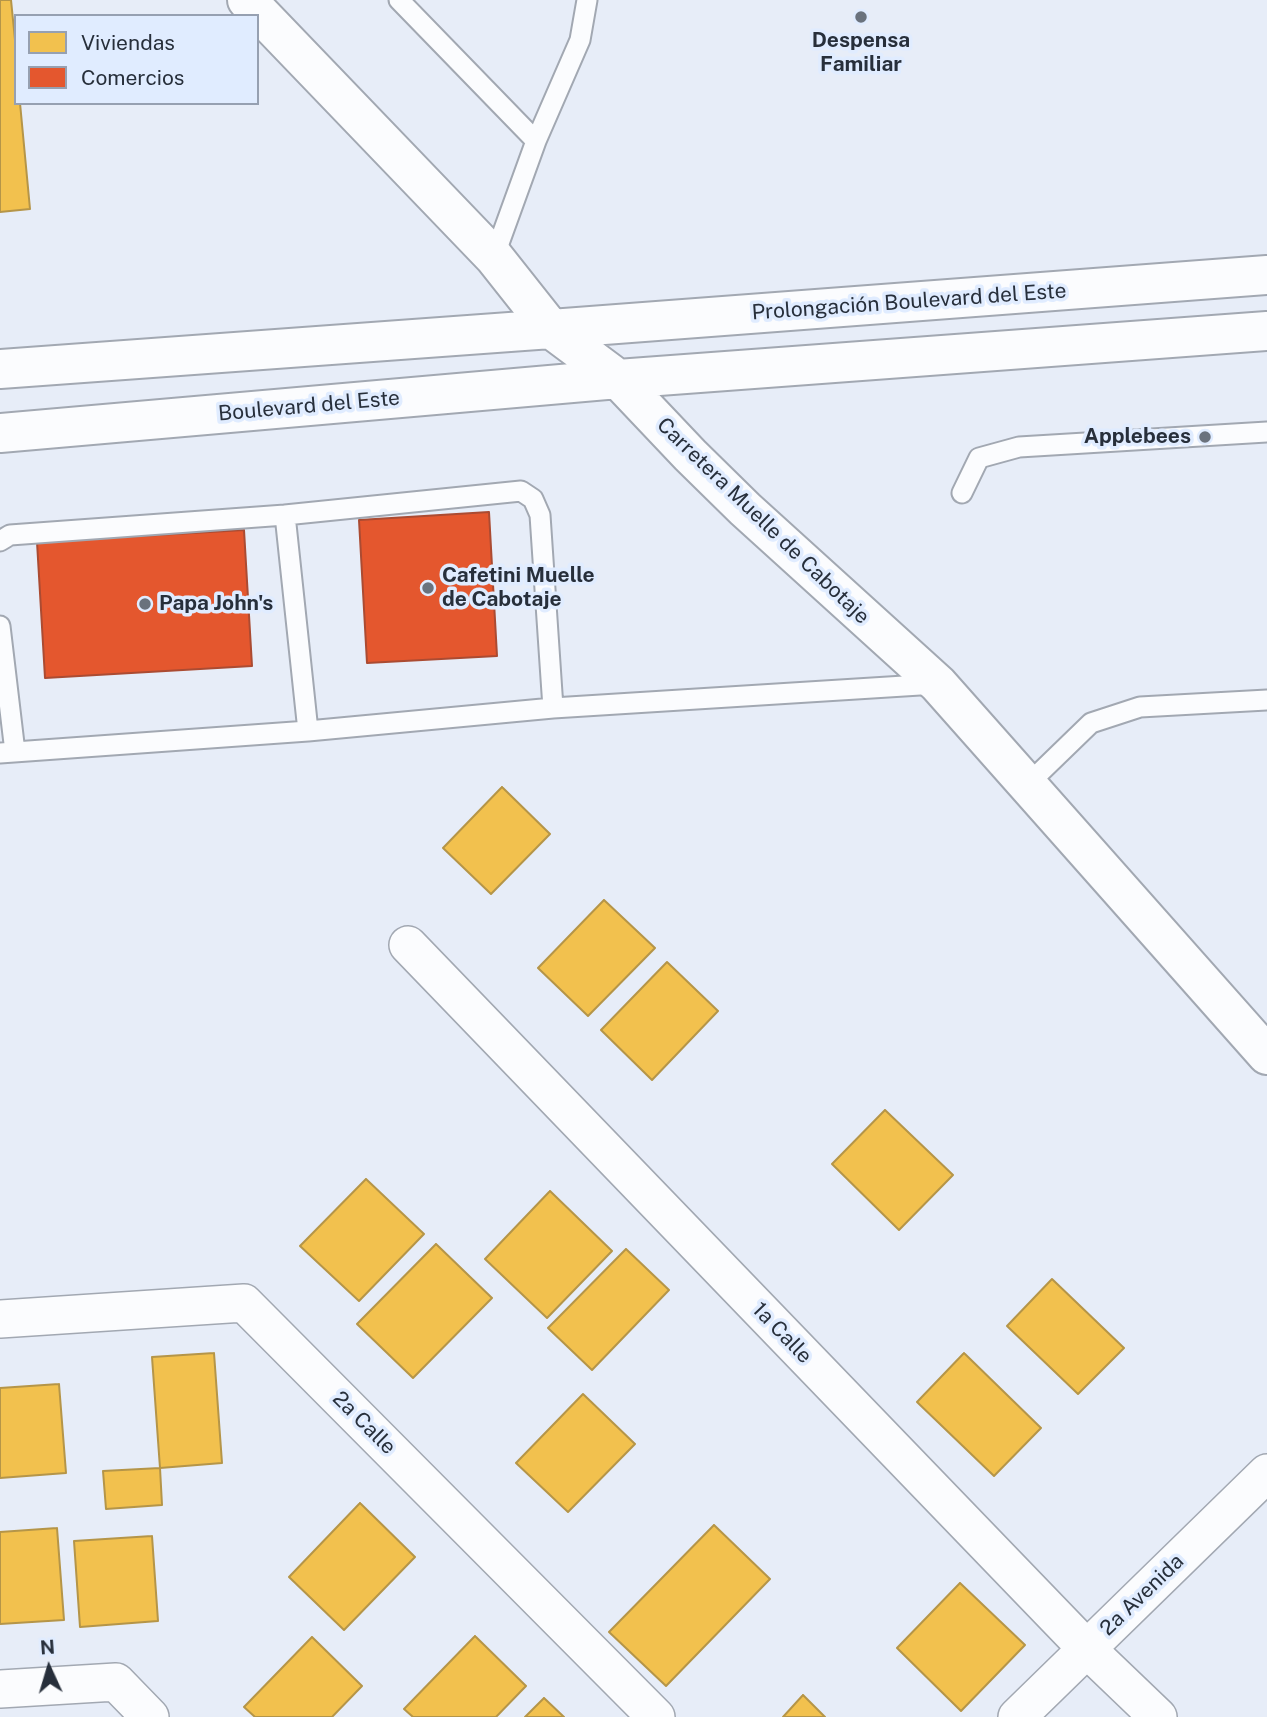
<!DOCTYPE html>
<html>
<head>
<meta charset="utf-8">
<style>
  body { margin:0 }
  #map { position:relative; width:1267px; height:1717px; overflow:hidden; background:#e7edf8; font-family:"Public Sans",sans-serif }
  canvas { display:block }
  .legend { position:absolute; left:14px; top:14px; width:245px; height:91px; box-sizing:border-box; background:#e0ecff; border:2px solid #96a0b1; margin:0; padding:9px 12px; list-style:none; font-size:21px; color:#272f3b }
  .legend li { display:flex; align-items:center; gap:14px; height:35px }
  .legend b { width:35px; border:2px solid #96a0b1 }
  .north { position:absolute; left:14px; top:1633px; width:70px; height:70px; -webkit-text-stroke:5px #e0ecff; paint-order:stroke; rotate:356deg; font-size:19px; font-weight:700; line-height:28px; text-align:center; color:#272f3b }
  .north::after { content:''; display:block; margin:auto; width:24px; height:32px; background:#272f3b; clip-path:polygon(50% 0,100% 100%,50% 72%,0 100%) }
</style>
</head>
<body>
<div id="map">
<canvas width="1267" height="1717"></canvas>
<ul class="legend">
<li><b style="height:19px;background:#f2c14e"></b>Viviendas</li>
<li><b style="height:19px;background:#e4572e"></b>Comercios</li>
</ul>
<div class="north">N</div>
</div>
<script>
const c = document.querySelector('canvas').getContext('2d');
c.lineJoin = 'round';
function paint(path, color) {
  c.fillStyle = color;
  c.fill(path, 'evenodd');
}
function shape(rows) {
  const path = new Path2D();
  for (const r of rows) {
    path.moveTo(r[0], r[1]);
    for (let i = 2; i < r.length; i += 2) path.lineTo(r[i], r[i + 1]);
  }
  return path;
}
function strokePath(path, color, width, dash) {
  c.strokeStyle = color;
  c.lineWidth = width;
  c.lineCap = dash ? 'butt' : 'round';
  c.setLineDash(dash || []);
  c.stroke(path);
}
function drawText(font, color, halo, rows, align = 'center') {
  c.font = font + ' "Public Sans",sans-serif';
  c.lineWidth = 7;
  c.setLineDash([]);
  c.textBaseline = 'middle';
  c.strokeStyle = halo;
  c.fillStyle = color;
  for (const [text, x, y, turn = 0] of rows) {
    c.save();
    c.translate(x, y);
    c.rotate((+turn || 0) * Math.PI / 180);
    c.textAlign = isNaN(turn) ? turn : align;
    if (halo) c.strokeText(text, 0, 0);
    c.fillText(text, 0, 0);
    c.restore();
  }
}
const homes = shape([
  [0,0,11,0,16,50,16,103,20,103,30,209,0,212,0,0],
  [502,787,550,834,491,894,443,848,502,787],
  [604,900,655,948,588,1016,538,968,604,900],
  [667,962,718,1011,652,1080,601,1030,667,962],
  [885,1110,953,1175,899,1230,832,1164,885,1110],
  [366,1179,424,1234,359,1301,300,1246,366,1179],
  [550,1191,612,1251,547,1318,485,1259,550,1191],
  [436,1244,492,1298,413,1378,357,1324,436,1244],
  [626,1249,669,1290,592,1370,548,1328,626,1249],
  [1052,1279,1124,1348,1078,1394,1007,1326,1052,1279],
  [214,1353,222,1463,160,1468,152,1357,214,1353],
  [964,1353,1041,1428,994,1476,917,1402,964,1353],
  [59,1384,66,1473,0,1478,0,1388,59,1384],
  [583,1394,635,1444,568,1512,516,1463,583,1394],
  [160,1468,162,1505,106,1509,103,1471,160,1468],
  [360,1503,415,1557,344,1630,289,1577,360,1503],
  [714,1525,770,1579,666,1686,609,1632,714,1525],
  [57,1528,64,1620,0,1624,0,1532,57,1528],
  [152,1536,158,1621,80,1627,74,1541,152,1536],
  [960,1583,1025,1645,961,1711,897,1648,960,1583],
  [475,1636,526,1686,496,1717,413,1717,404,1709,475,1636],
  [312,1637,362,1686,332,1717,255,1717,244,1707,312,1637],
  [803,1695,825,1717,783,1717,803,1695],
  [544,1698,564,1717,525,1717,544,1698]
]);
paint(homes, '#f2c14e');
strokePath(homes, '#b59548', 2);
const shops = shape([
  [489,512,497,656,367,663,359,520,489,512],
  [244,530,252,666,45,678,37,542,244,530]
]);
paint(shops, '#e4572e');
strokePath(shops, '#ab4b32', 2);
const lane = shape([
  [399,0,536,141],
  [494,257,536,141,580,40,587,0],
  [962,493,979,458,1019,447,1267,432],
  [285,515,521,491,533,499,540,515,553,708],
  [0,541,10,535,285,515,308,731],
  [0,626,15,752],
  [0,753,308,731,553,708,936,684],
  [1027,785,1091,723,1140,707,1267,700]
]);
const street = shape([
  [408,945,1087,1649,1158,1717],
  [0,1319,244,1303,656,1717],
  [0,1689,116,1682,150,1717],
  [1017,1717,1267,1473]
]);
const secondary = shape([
  [247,0,494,257,551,329,618,379,690,455,745,509,938,684,1267,1055],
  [0,369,551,329,1267,275],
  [0,433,618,379,1267,331]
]);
strokePath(lane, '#a2a8b2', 23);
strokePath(street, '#a2a8b2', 40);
strokePath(secondary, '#a2a8b2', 42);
strokePath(lane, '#fbfcfe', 19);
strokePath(street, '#fbfcfe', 37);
strokePath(secondary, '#fbfcfe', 38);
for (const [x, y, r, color] of [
  [861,17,7,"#6a727d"],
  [1205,437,7,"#6a727d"],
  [428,588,7,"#6a727d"],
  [145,604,7,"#6a727d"]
]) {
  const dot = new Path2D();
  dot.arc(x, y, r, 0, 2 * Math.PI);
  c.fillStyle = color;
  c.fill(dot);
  strokePath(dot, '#e0ecff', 2.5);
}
drawText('bold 21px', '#272f3b', '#e0ecff', [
  ["Despensa",861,41,"center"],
  ["Familiar",861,65,"center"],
  ["Applebees",1191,437,"right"],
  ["Cafetini Muelle",442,576],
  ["de Cabotaje",442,600],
  ["Papa John's",159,604]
], 'left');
drawText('21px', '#272f3b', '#e0ecff', [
  ["Prolongación Boulevard del Este",909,302,-4],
  ["Boulevard del Este",309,406,-5],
  ["Carretera Muelle de Cabotaje",763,521,44],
  ["1a Calle",782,1333,46],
  ["2a Calle",364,1423,45],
  ["2a Avenida",1142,1595,-44]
]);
</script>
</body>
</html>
